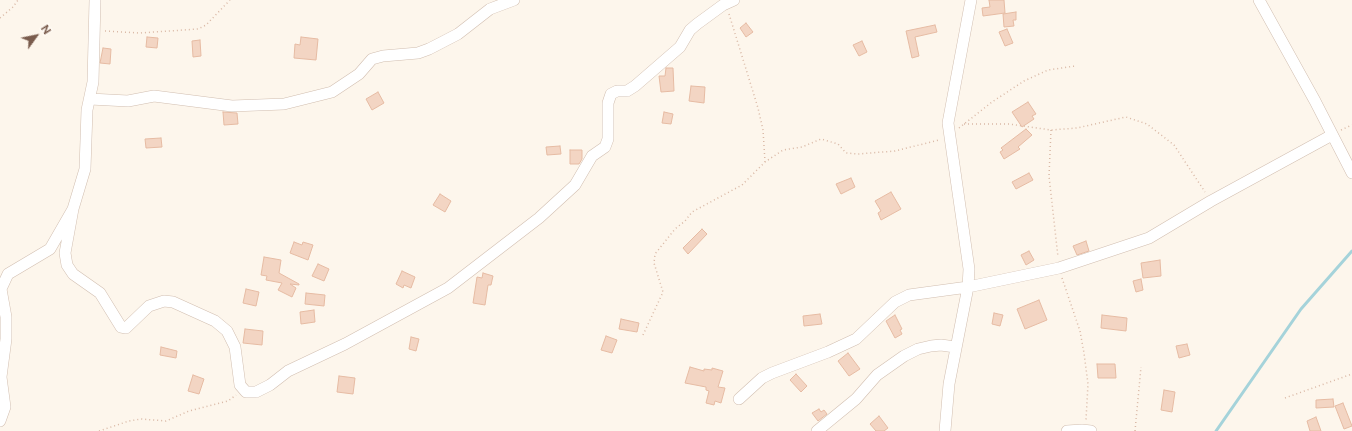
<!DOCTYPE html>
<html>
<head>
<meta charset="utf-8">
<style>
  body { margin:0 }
  #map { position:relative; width:1352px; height:431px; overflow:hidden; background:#fdf6ec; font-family:"Public Sans",sans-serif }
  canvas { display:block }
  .north { position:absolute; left:16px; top:16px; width:40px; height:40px; -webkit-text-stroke:3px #fffaf3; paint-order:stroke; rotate:57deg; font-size:11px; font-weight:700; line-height:16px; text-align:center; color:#7a5c4d }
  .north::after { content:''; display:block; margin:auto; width:14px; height:18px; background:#7a5c4d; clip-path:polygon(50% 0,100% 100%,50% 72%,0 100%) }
</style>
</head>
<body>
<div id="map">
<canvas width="1352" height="431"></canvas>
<div class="north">N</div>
</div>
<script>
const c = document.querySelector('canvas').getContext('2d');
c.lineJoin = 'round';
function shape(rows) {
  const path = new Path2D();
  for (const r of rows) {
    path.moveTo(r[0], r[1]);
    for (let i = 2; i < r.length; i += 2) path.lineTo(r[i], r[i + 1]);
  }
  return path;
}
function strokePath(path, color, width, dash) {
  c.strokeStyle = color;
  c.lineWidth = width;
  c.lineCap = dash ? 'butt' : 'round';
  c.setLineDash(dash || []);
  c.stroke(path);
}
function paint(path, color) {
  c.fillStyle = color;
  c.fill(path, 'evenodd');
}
strokePath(shape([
  [1216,431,1301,309,1352,251]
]), '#a5d3da', 3);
const building = shape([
  [989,0,1004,0,1005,13,983,16,982,8,990,7,989,0],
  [1016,12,1016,20,1013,20,1014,26,1004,27,1003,14,1016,12],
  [746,23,753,32,746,37,740,28,746,23],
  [935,25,937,32,915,37,919,56,912,58,906,31,935,25],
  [1007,29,1013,43,1005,46,999,32,1007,29],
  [147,37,158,38,157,48,146,47,147,37],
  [301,37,318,39,316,60,294,58,295,44,300,45,301,37],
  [200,40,201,56,193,57,192,41,200,40],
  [862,41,867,52,859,56,853,45,862,41],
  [103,48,111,49,110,64,100,63,103,48],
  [666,68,673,68,674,91,661,92,659,76,665,76,666,68],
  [691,86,705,87,704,103,689,101,691,86],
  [378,92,384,103,372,110,366,99,378,92],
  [1028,102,1036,114,1032,116,1034,119,1022,127,1012,112,1028,102],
  [223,112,237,113,238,124,224,125,223,112],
  [664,112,673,114,671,124,662,123,664,112],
  [1026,129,1032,135,1018,147,1020,149,1004,159,1000,152,1003,150,1001,148,1026,129],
  [161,138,162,147,146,148,145,139,161,138],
  [560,146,561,154,547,155,546,147,560,146],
  [570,150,582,150,582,159,579,164,570,164,570,150],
  [1029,173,1033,180,1016,189,1012,182,1029,173],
  [851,178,855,187,841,194,836,184,851,178],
  [891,192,901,209,881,220,878,213,881,211,875,201,891,192],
  [440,194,451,201,445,212,433,205,440,194],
  [702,229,707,234,688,254,683,248,702,229],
  [1086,241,1089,251,1077,255,1073,246,1086,241],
  [294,242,302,245,303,242,313,245,308,260,290,253,294,242],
  [1029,251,1034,260,1026,265,1021,255,1029,251],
  [264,257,281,260,279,273,299,284,299,285,290,284,296,288,292,297,278,290,282,283,266,280,267,276,261,275,264,257],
  [1160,260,1161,276,1143,278,1141,263,1160,260],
  [318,264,329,269,324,281,312,276,318,264],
  [402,271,415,277,411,288,404,285,403,288,396,284,402,271],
  [483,273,493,276,491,285,488,285,485,305,473,303,477,277,482,278,483,273],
  [1141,279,1143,290,1136,292,1133,281,1141,279],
  [246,289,259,292,256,306,243,303,246,289],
  [306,293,325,295,324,306,305,304,306,293],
  [1039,300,1047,320,1025,329,1017,309,1039,300],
  [314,310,315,322,301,324,300,312,314,310],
  [994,313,1003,315,1000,326,992,324,994,313],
  [820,314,822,324,804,326,803,316,820,314],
  [895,315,902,329,900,330,902,334,895,338,886,321,895,315],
  [1102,315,1127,318,1126,331,1101,328,1102,315],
  [621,319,639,323,637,332,619,329,621,319],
  [245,329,263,331,262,345,243,343,245,329],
  [606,336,617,340,612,353,601,350,606,336],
  [411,337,419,339,416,351,409,349,411,337],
  [1187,344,1190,355,1179,358,1176,346,1187,344],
  [161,347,177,351,176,358,160,355,161,347],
  [848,353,860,369,849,376,838,361,848,353],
  [1097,364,1115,364,1116,378,1098,378,1097,364],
  [690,367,704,371,704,369,712,370,712,368,723,371,718,387,725,388,721,403,715,401,714,405,706,403,709,391,706,390,706,387,685,383,690,367],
  [796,374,807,386,801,392,790,380,796,374],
  [193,375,204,379,199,394,188,391,193,375],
  [339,376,355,378,353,394,337,392,339,376],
  [1164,390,1175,392,1172,412,1161,410,1164,390],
  [1333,399,1334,407,1316,408,1316,400,1333,399],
  [1343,403,1352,426,1344,429,1335,406,1343,403],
  [819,409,821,412,824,410,827,414,818,421,812,413,819,409],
  [879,416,888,428,884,431,876,431,870,424,879,416],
  [1316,417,1321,431,1310,431,1307,421,1316,417]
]);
paint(building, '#f3d5c3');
strokePath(building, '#e6bba3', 1);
const minor = shape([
  [1259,0,1315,101,1352,173],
  [90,99,128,101,154,96,232,106,284,104,332,92,359,74,372,59,383,56,418,53,429,49,458,34,490,9,514,0],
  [73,209,65,253,67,265,73,274,100,293,121,327,126,328,149,306,164,301,173,302,215,321,227,331,235,347,240,385,246,392,256,392,270,385,288,371,345,344,448,288,539,218,575,185,592,156,605,147,608,139,608,103,611,94,617,91,627,91,635,86,680,47,690,30,697,24,723,5,734,0],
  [739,399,762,378,772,373,828,352,856,339,895,302,909,295,968,287,1059,268,1149,238,1211,201,1332,135],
  [0,421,5,407,1,377,6,339,6,317,1,289,8,274,50,249,73,209,85,169,87,110,93,82,95,0],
  [817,431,856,399,877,375,904,356,918,349,931,346,941,345,955,347],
  [945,431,949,384,968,287,969,269,948,123,971,0],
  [1067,431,1082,430,1091,431]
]);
strokePath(minor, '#d1beb0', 12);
strokePath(shape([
  [729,14,758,108,763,130,765,162],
  [0,18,13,7,18,0],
  [105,31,140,33,198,29,206,25,230,0],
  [964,124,1009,124,1051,130,1077,128,1126,117,1147,124,1174,145,1205,192],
  [959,128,992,102,1024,81,1048,70,1075,66],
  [1051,130,1049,176,1058,257],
  [1341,130,1352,125],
  [1062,278,1080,331,1084,353,1088,384,1086,420],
  [643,335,663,292,654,263,655,254,675,229,685,221,692,212,742,185,765,162,783,150,802,147,821,139,838,144,846,153,858,154,895,151,939,140],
  [1285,398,1352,374],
  [99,431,129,421,141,419,166,421,189,411,228,401,236,395],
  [1135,431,1141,367]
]), '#d9b8a5', 1.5, [1, 3]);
strokePath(minor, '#fff', 11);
</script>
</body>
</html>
